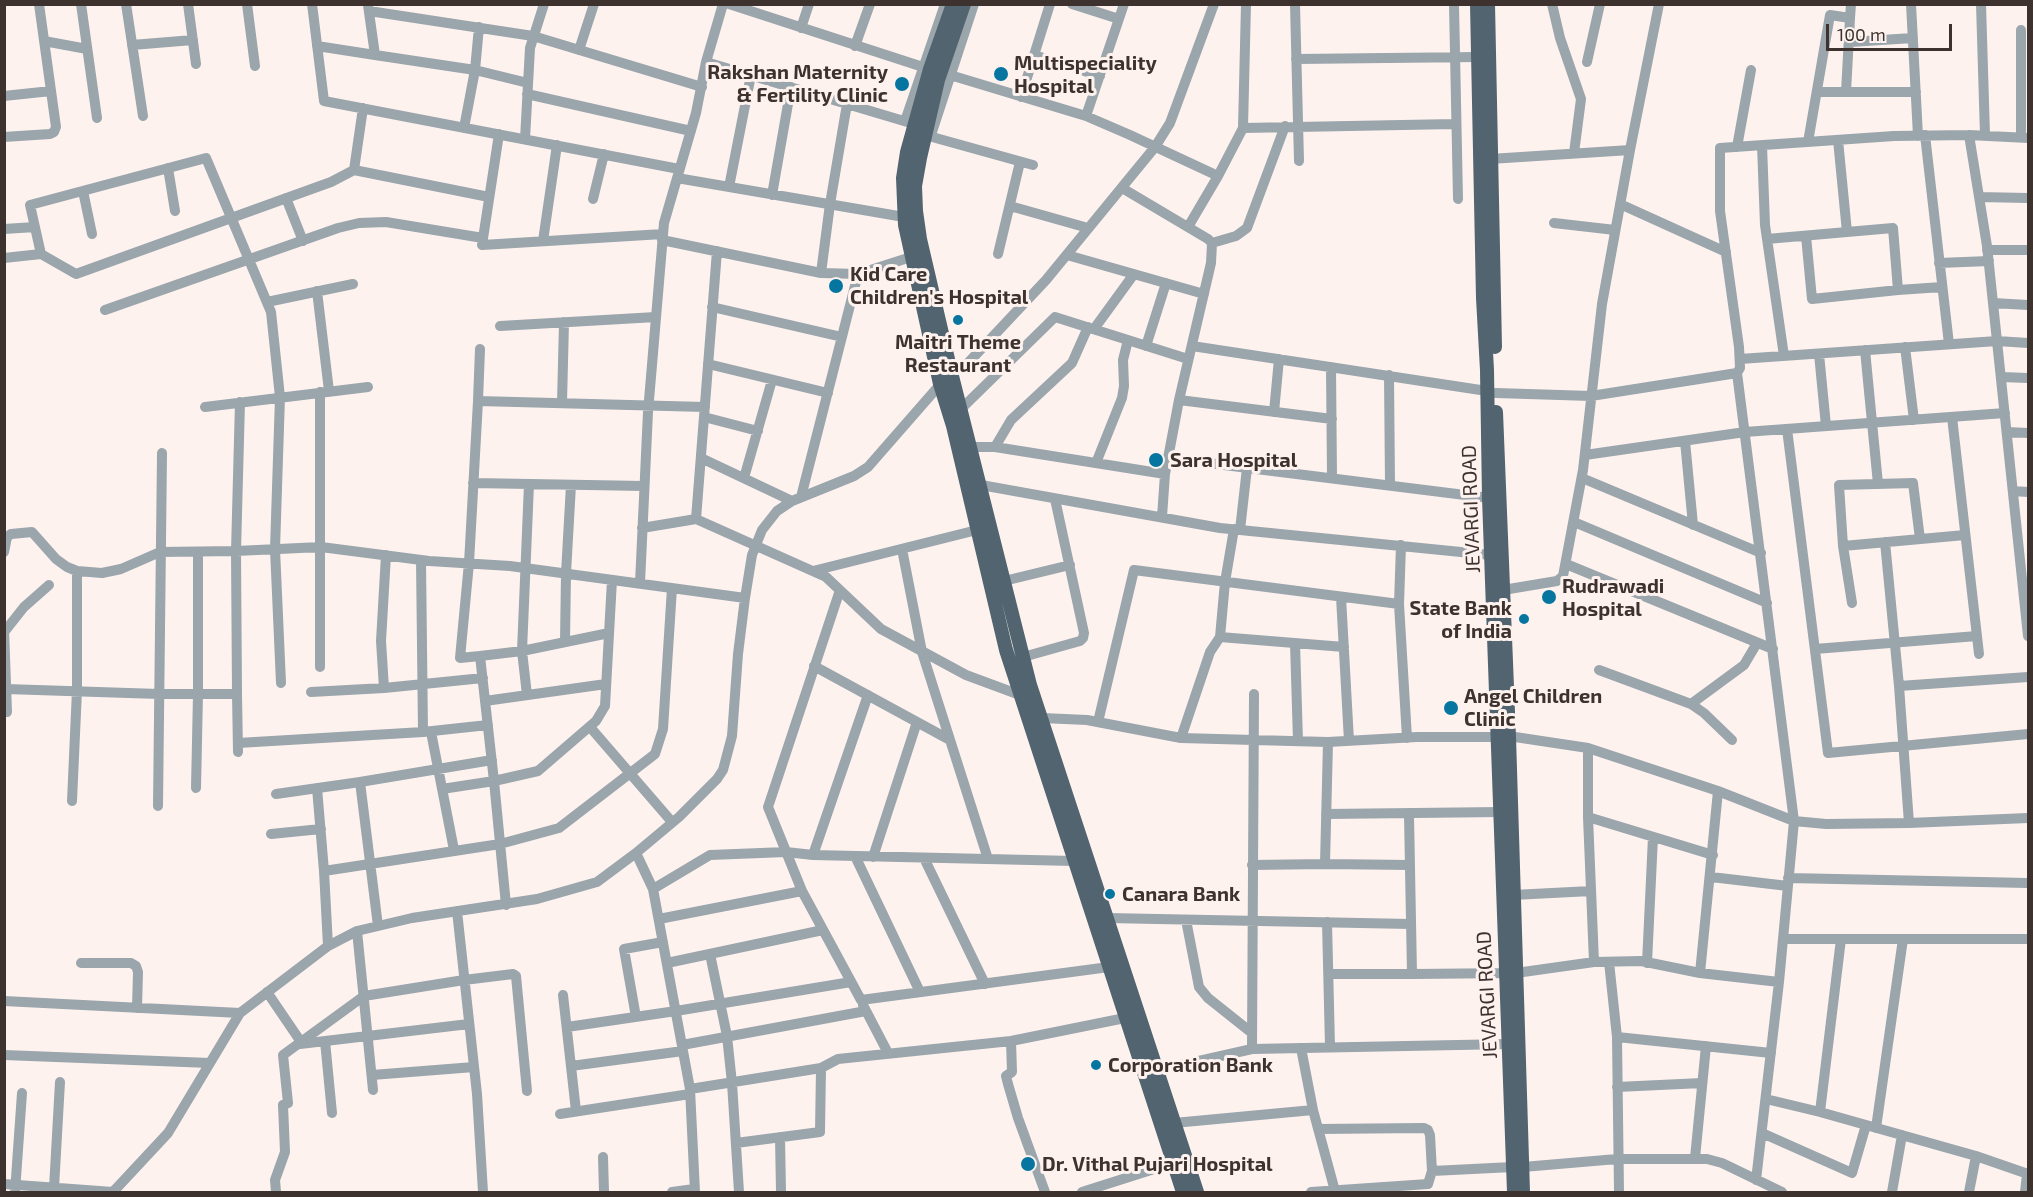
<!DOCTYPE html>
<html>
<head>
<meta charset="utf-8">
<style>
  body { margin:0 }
  #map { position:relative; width:2033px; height:1197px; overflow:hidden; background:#fef2ef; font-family:"Exo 2",sans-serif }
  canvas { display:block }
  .frame { position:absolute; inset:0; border:6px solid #3e322f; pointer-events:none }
  .scale { position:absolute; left:1826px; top:24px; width:126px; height:27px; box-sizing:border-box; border:3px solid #3e322f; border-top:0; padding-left:8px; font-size:18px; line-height:21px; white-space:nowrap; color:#3e322f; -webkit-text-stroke:4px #fef2ef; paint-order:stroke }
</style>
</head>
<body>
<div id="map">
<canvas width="2033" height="1197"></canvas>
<div class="frame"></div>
<div class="scale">100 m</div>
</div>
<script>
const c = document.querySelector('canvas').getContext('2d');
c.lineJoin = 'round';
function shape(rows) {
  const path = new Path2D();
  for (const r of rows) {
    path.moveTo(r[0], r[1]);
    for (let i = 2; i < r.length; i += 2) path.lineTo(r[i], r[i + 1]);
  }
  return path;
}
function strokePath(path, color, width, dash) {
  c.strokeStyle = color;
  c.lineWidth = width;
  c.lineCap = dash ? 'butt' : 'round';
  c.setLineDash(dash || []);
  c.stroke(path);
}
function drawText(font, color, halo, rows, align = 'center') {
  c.font = font + ' "Exo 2",sans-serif';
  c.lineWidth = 6;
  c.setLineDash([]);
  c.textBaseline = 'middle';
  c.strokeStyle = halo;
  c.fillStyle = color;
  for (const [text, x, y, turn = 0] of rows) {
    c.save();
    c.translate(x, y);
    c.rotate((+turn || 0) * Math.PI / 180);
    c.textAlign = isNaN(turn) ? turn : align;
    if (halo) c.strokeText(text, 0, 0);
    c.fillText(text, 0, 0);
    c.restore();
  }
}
strokePath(shape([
  [81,4,97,118],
  [126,4,143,116],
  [188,4,196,64],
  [247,4,255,66],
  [312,4,324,101,679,169],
  [729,4,923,67],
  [1072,4,1119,19],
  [1246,4,1243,128,1455,124],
  [1295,4,1299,161],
  [1454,4,1458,199],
  [1552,4,1560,38,1581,99,1574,153],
  [1911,4,1918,136],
  [1981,4,1985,135],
  [369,11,533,36,702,87],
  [801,28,809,4],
  [2021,30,2021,137],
  [44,41,87,49],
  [1850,42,1913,38],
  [132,45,193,40],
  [317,46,375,55,368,5],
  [855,46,870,4],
  [579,50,594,4],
  [375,55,475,70,528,83],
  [1034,55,1100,76],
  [1296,59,1478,57],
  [706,62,914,124],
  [1587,62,1600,4],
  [950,75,1086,116,1130,135,1218,176],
  [1817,92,1916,92],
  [1846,92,1850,18],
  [527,94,691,131],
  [4,96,51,91],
  [1021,97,1050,4],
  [847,104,830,204,821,273,858,274,911,257],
  [1086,116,1124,4],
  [905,121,945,4],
  [464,128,475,70,479,27],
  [499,134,482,245,663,234],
  [925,135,1033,165],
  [931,135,974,4],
  [1925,135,1949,344],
  [1969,135,1987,246,2028,636],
  [4,137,50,134,54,132,56,127,39,4],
  [525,139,530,48,544,4],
  [1838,140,1847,232],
  [1808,142,1830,15,1850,18,1851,4],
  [1762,145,1765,225,1784,356],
  [1737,147,1751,70],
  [1630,150,1659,4],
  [1490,159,1630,150,1602,304,1583,470,1563,576,1557,581,1497,591],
  [168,168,175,211],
  [354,170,363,108],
  [677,178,904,217],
  [729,187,751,75],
  [83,191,92,234],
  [772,195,791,87],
  [1979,197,2028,198],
  [286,198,303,241],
  [593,199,604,154],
  [1620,204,1726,252],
  [1010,206,1088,228],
  [1554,223,1615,230],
  [1188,227,1218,176,1243,128],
  [4,229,35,227],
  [1767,239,1847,232,1893,228,1898,290,1812,299,1806,236],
  [662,240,821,273],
  [543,241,557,145],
  [1212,243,1236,236,1247,228,1285,126],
  [1987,250,2028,250],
  [717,251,696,519,826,577,881,629,966,675,1020,695],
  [41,254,30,205,206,158,271,312,280,397,275,549,281,683],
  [998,254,1020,162],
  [1067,255,1204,294],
  [4,258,41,254,76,274,331,182,354,170,489,197],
  [1939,263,1989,261],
  [1898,290,1942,287],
  [317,291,329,391],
  [267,302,353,284],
  [1993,303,2028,305],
  [712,307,842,337],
  [105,310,338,228,359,223,386,222,483,238],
  [500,326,656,317],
  [1094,329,1134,274],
  [1146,346,1166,283],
  [1192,346,1487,391],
  [1905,347,1914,420],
  [1865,350,1878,484],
  [1819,354,1826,426],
  [1740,359,1997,341,2028,343],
  [708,364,828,393],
  [1331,367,1332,478],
  [1737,373,1794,821,1779,982,1756,1180],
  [1389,375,1390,485],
  [2001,377,2028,378],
  [320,392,320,667],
  [1496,393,1591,396,1737,373,1740,368,1739,347,1720,211,1720,148,1894,136,1969,135,2028,138],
  [1179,400,1332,419],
  [478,401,480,349],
  [562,403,564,322],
  [205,407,368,387],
  [961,409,1055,317,1188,359],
  [1274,412,1279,359],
  [704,417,758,431],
  [1952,417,1979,654],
  [1787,429,1828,753,2028,734],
  [2007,432,2028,433],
  [1685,441,1693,525],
  [971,447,995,447,1165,474,1179,400,1211,263,1212,243,1208,239,1122,188],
  [995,447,1011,420,1072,363,1088,327],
  [1585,455,1745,432,2005,413],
  [701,458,792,501],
  [1168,458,1489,498],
  [1096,463,1122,398,1124,386,1123,360,1128,340],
  [744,478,772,380],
  [1582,478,1761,553],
  [473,483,644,486],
  [981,485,1220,528,1491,555],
  [2013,491,2028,492],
  [801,497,858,274],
  [1162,517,1165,474],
  [1574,522,1767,603],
  [642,528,696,519],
  [1234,529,1225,582,1220,637,1344,647],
  [1240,530,1247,468],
  [1920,539,1913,483,1839,485,1843,546,1965,535],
  [1885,542,1899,686,2028,677],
  [1843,546,1852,603],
  [902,549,922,652,988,859],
  [4,552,7,537,11,534,32,532,56,559,67,567,77,571,102,573,121,569,160,552,236,551,321,547,429,561,510,566,745,598],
  [421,560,423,732],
  [1566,564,1773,649],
  [813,571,977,530],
  [1004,581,1070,565],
  [640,583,648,412,664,223,696,113,706,62,723,4],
  [840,590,768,807,802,891,861,1000,1109,967],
  [1341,597,1349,741],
  [1399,604,1407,738],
  [4,629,7,712,4,712],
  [5,631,24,607,49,585],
  [565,642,566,573,571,485],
  [1295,643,1298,741],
  [1815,649,1977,636],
  [480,656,460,658,469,563,478,401,705,407],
  [1023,657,1080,641,1083,638,1084,633,1055,499],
  [814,666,950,740],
  [1599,670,1691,704,1704,713,1732,740],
  [1899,686,1909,823],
  [384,688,381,641,386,555],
  [6,689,159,694,237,694,236,551,240,402],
  [311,692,384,688,483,678],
  [237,694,238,752],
  [527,695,522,651,529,484],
  [485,701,606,684],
  [1691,704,1744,665,1757,643],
  [1034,720,1042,718,1087,720,1181,738,1328,742,1417,737,1515,737,1588,748,1718,791,1794,821,1826,824,1909,823,2028,818],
  [1098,722,1134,570,1399,604,1401,545],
  [590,727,672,822],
  [431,732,454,850],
  [1181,738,1210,652,1220,637],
  [238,743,423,732,488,725],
  [1588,748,1588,817,1594,962],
  [196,788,198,694,198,552],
  [317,788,324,871],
  [442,789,494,781,480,656,522,651,609,633],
  [276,794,360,782],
  [72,801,77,690,77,571],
  [158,806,162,453],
  [1326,814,1501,812],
  [1409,815,1412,974,1516,973,1594,962,1641,961,1700,973,1718,791],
  [1588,817,1713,855],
  [271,834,321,829],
  [636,853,653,889,690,1089,695,1192],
  [813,855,868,695],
  [855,856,920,992],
  [873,857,917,722],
  [924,858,985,984],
  [1325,864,1410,865],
  [1252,865,1325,864,1328,742],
  [1711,877,1788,886],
  [1788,878,2028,883],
  [653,889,710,855,786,852,813,855,1074,861],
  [1513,895,1591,891],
  [506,905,494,781,538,771,596,721,605,706,612,580],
  [457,911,477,1094,483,1192],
  [1107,918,1411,924],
  [659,919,802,891],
  [1186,920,1199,987,1208,998,1252,1033],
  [1327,922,1330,1047],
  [378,926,360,782,492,760],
  [357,931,373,1090],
  [1783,939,2028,939],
  [328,946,324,871,500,844,559,828,655,754,663,729,672,588],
  [710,954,727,1036,732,1083,739,1192],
  [1609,962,1617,1037,1619,1192],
  [81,963,131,963,136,966,138,972,137,1008],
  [667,963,823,930],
  [1647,963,1653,837],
  [1700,973,1779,982],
  [1329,974,1412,974],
  [267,992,301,1042],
  [563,995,576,1111],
  [4,1001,240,1013],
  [863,1005,888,1053],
  [636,1017,624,949,663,942],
  [567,1027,676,1011,851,982],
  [1617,1037,1771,1053],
  [325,1041,332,1113],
  [1011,1041,1012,1072,1006,1076,1008,1084,1018,1118,1045,1192],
  [300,1044,469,1024],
  [682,1045,866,1011],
  [1252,1049,1254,694],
  [4,1055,210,1063],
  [571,1066,683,1051],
  [1150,1072,1252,1049,1509,1044],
  [372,1075,474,1067],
  [1617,1087,1702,1083],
  [690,1089,821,1068,838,1059,1011,1041,1125,1018],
  [1766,1099,1820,1112,1841,939],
  [1313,1110,1335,1191],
  [1820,1112,1976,1156,2028,1174],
  [560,1114,690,1094],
  [1174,1123,1313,1110,1301,1048],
  [1876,1128,1903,939],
  [1318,1129,1424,1128,1428,1130,1430,1135,1432,1171],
  [1762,1133,1852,1173,1866,1125],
  [780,1137,781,1192],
  [736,1143,820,1132,821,1068],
  [603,1157,604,1192],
  [1695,1158,1706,1046],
  [1523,1167,1617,1159,1707,1159,1722,1163,1782,1192],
  [4,1184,113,1192],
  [54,1188,60,1082],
  [15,1192,22,1093],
  [113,1192,168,1133,240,1013,328,946,357,931,412,918,537,899,597,882,636,853,679,817,717,779,723,770,732,736,738,654,745,598,752,555,762,530,777,511,792,501,854,476,868,467,951,372,968,363,1046,280,1155,147,1170,123,1214,4],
  [276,1192,275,1180,285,1152,283,1105,288,1103,283,1055,364,996,464,980,513,974,516,976,527,1091],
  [672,1192,694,1189],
  [1082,1192,1173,1163],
  [1311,1192,1428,1184,1432,1171,1513,1167],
  [1892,1192,1902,1135],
  [1969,1192,1976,1156],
  [2025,1192,2027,1174]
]), '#9aa5ac', 10);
strokePath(shape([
  [953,4,930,69,907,152,903,178,905,225,940,384,953,426,1006,650,1183,1192],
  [964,4,938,80,920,158,915,186,916,211,920,239,951,372,1030,685,1197,1192],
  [1477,4,1483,298,1487,370,1489,498,1514,1192],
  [1488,4,1495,347],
  [1496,412,1509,737,1523,1192]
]), '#51646f', 14);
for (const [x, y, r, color] of [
  [1001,74,8,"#0675a0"],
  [902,84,8,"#0675a0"],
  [836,286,8,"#0675a0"],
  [958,320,6,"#0675a0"],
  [1156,460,8,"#0675a0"],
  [1549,597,8,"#0675a0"],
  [1524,619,6,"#0675a0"],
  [1451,708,8,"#0675a0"],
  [1110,894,6,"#0675a0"],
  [1096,1065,6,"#0675a0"],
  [1028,1164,8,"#0675a0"]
]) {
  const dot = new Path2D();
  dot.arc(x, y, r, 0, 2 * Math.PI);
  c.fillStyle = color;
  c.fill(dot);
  strokePath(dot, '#fef2ef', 2);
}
drawText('bold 20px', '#3e322f', '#fef2ef', [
  ["Multispeciality",1014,63],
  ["Hospital",1014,86],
  ["Rakshan Maternity",888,72,"right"],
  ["& Fertility Clinic",888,95,"right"],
  ["Kid Care",850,274],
  ["Children's Hospital",850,297],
  ["Maitri Theme",958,342,"center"],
  ["Restaurant",958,365,"center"],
  ["Sara Hospital",1170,460],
  ["Rudrawadi",1562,586],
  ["Hospital",1562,609],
  ["State Bank",1512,608,"right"],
  ["of India",1512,631,"right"],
  ["Angel Children",1464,696],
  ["Clinic",1464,719],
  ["Canara Bank",1122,894],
  ["Corporation Bank",1108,1065],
  ["Dr. Vithal Pujari Hospital",1042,1164]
], 'left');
drawText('20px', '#3e322f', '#fef2ef', [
  ["JEVARGI ROAD",1471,509,-92],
  ["JEVARGI ROAD",1487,995,-93]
]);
</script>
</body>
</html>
